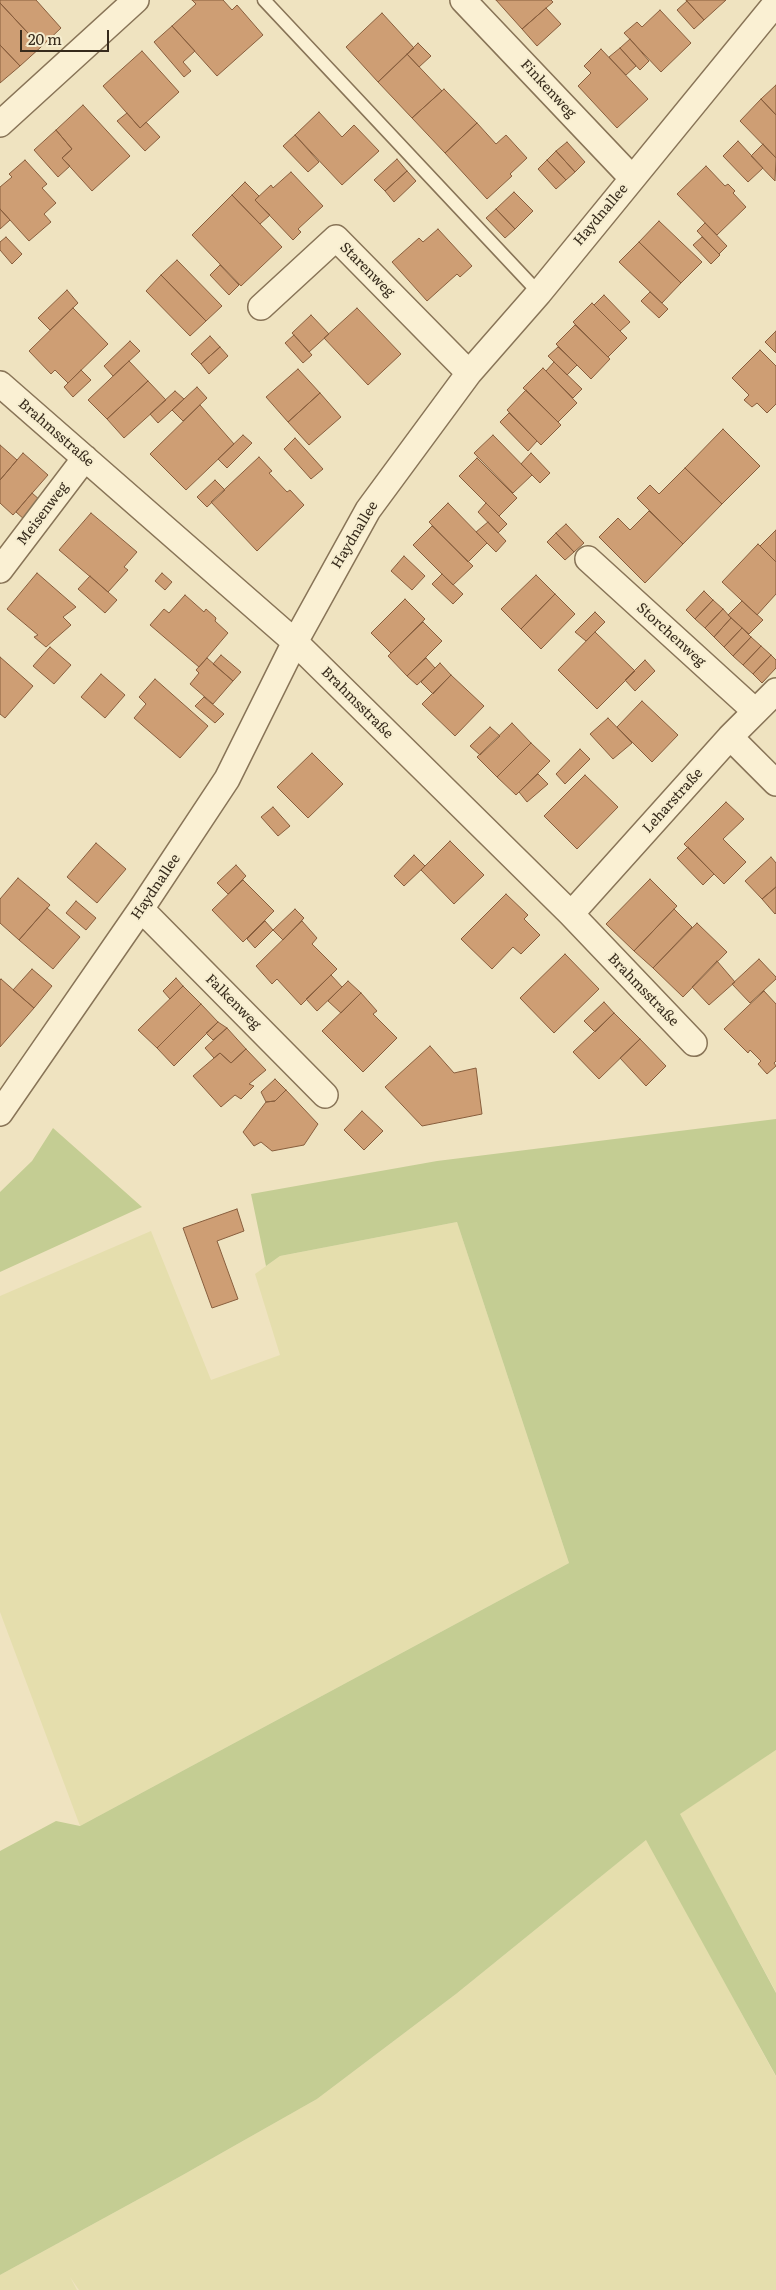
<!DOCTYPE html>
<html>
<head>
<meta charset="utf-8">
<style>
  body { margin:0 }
  #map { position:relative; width:776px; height:2290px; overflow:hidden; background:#efe3c0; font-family:Literata,serif }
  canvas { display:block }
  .scale { position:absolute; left:20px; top:30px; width:89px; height:22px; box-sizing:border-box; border:2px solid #372b1c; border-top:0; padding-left:6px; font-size:15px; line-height:18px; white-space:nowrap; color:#372b1c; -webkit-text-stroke:4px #f6edcf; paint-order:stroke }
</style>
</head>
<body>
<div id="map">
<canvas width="776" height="2290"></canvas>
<div class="scale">20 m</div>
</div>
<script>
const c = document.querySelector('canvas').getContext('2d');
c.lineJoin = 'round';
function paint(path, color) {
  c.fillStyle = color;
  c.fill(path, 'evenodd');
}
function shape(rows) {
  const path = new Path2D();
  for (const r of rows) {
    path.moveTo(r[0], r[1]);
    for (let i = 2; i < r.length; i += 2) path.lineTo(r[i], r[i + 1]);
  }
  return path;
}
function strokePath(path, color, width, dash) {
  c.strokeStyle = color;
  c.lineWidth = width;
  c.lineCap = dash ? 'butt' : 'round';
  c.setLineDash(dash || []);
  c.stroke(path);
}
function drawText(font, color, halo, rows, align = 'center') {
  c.font = font + ' Literata,serif';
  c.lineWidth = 4;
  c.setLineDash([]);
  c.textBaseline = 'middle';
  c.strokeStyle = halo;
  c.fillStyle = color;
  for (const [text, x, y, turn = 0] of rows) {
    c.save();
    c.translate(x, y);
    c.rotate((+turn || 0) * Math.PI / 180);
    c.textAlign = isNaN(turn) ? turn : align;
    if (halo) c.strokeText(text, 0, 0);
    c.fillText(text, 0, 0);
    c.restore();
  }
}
paint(shape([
  [457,1222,569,1563,80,1826,0,1612,0,1296,151,1231,211,1380,280,1355,255,1274,280,1256],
  [776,1750,776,1992,679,1814],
  [647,1839,776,2077,776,2290,79,2290,70,2277,77,2290,0,2290,0,2275,181,2176,317,2099,456,1994]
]), '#e5dead');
paint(shape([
  [776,1119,776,1750,680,1814,776,1993,776,2076,646,1840,456,1994,317,2099,181,2176,0,2275,0,1851,56,1821,80,1826,569,1563,457,1222,280,1256,266,1266,251,1194,437,1161],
  [53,1128,142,1207,0,1272,0,1192,32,1161]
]), '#c4cd93');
const building = shape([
  [0,0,36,0,61,28,41,47,0,3,0,0],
  [192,0,223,0,232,10,237,5,263,35,217,76,172,26,196,4,192,0],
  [496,0,551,0,553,2,522,29,496,0],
  [686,0,726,0,704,20,686,0],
  [687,1,704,20,694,29,677,10,687,1],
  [0,3,41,47,20,66,0,45,0,3],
  [546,8,561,24,537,46,522,29,546,8],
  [660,10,691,43,661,72,624,33,637,22,642,27,660,10],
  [382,13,414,48,378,82,346,47,382,13],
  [172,26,195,51,183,62,191,71,184,77,154,42,172,26],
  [630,39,649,61,640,70,620,48,630,39],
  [418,43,431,56,419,67,407,54,418,43],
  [0,45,20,66,0,83,0,45],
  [620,48,636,66,626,75,609,57,620,48],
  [601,49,648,99,617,128,578,86,591,73,584,66,601,49],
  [142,51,179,92,140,128,103,86,142,51],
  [407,54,442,91,412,118,378,82,407,54],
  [776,85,776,115,761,99,776,85],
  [444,89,477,123,445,153,412,118,444,89],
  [761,99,776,115,776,158,740,121,761,99],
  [83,105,130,156,92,191,62,158,72,149,56,130,83,105],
  [319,112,342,137,354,125,379,151,342,185,295,135,319,112],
  [127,113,140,128,146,122,160,137,145,151,117,121,127,113],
  [477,123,496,144,506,135,527,158,510,174,512,176,487,199,445,153,477,123],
  [56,130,72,149,62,158,70,166,58,177,34,150,56,130],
  [295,135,319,162,308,172,283,146,295,135],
  [738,141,763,168,748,182,723,156,738,141],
  [567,142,585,162,575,172,556,151,567,142],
  [763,144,776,158,775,181,751,156,763,144],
  [556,151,575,172,566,180,547,160,556,151],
  [397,159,407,171,385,191,374,180,397,159],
  [25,160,47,184,42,188,56,203,44,214,51,222,29,241,0,209,0,187,12,177,9,174,25,160],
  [547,160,566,180,556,189,538,169,547,160],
  [706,166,725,186,728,184,735,191,733,193,746,207,717,235,677,194,706,166],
  [407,171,416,181,394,202,385,191,407,171],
  [291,172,323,206,298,229,301,232,293,240,255,200,271,185,273,188,291,172],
  [245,182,259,196,255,200,270,215,260,224,232,195,245,182],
  [514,192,533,211,515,229,496,209,514,192],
  [232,195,282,247,241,286,192,235,232,195],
  [0,209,10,220,0,229,0,209],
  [496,209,515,229,505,238,486,218,496,209],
  [659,221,702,262,681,283,639,242,659,221],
  [705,223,727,246,719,254,697,231,705,223],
  [438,229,472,266,460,277,457,274,427,301,392,262,419,238,423,242,438,229],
  [6,237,22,254,12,264,0,250,0,242,6,237],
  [702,237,720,255,711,264,693,245,702,237],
  [639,242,681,283,662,303,619,262,639,242],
  [177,260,222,306,206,321,161,275,177,260],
  [220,265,239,285,229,295,210,275,220,265],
  [161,275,206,321,190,336,146,291,161,275],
  [67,290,78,303,50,330,38,318,67,290],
  [650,292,668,309,659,318,641,301,650,292],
  [604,295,630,322,620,331,594,305,604,295],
  [592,303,627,338,608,357,573,322,592,303],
  [73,308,108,344,68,383,55,370,51,374,29,351,73,308],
  [357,308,401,354,368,385,324,338,357,308],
  [311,315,329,334,309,352,292,333,311,315],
  [575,325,610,359,591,379,556,344,575,325],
  [776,331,776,353,765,342,776,331],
  [294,335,312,355,303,363,285,343,294,335],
  [210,336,220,347,201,364,191,354,210,336],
  [130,341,140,351,113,376,104,366,130,341],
  [220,347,228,356,209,374,201,364,220,347],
  [558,347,577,365,567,375,548,356,558,347],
  [760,350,776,366,776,404,767,413,757,403,752,407,744,400,749,395,732,378,760,350],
  [129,361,148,381,107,419,88,400,129,361],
  [554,362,582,389,573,398,546,371,554,362],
  [543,368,577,403,558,422,523,388,543,368],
  [298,369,320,393,288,422,266,397,298,369],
  [81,370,91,380,73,397,64,387,81,370],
  [148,381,166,400,124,438,107,419,148,381],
  [197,387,207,398,183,421,172,410,197,387],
  [526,390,561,425,541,445,507,410,526,390],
  [175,391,184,399,158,423,150,414,175,391],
  [320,393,341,417,309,445,288,422,320,393],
  [200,405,234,444,186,490,150,454,200,405],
  [509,413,537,441,528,451,500,422,509,413],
  [723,429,760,466,722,504,685,468,723,429],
  [243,435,252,443,227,468,218,459,243,435],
  [493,435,532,475,513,493,474,453,493,435],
  [295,438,323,469,311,479,284,449,295,438],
  [0,445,17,460,0,480,0,445],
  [23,453,48,475,13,515,0,503,0,480,23,453],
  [531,453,550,473,540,483,521,464,531,453],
  [259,457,272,471,269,473,287,492,290,490,304,505,257,551,211,502,259,457],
  [477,458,517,498,499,516,459,476,477,458],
  [685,468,722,504,683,544,637,498,650,485,659,494,685,468],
  [215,480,225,490,207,507,197,497,215,480],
  [32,493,41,501,25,520,16,512,32,493],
  [448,503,487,543,468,562,429,522,448,503],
  [486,503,507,524,498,533,478,512,486,503],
  [649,511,683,544,645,583,599,537,618,518,630,530,649,511],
  [91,513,137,552,124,567,128,570,108,592,59,550,91,513],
  [488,522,506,541,496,552,476,532,488,522],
  [566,524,584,543,574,552,556,533,566,524],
  [432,526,473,566,453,585,413,545,432,526],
  [776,530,776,562,760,546,776,530],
  [556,533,574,552,565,560,547,542,556,533],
  [758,544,776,562,776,594,757,615,722,582,758,544],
  [404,556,425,576,412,590,391,571,404,556],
  [37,573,76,607,63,617,71,625,46,647,34,637,38,635,7,609,37,573],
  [162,573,172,582,165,590,155,581,162,573],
  [442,574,463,594,453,604,432,584,442,574],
  [536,575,555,594,521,629,501,609,536,575],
  [90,576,117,600,105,613,78,589,90,576],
  [704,591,713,600,695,619,686,610,704,591],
  [555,594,575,614,541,649,521,629,555,594],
  [185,595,204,612,206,609,216,618,215,621,228,633,199,667,150,625,164,609,169,613,185,595],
  [405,599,425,619,391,653,371,633,405,599],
  [713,600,723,609,705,628,695,619,713,600],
  [742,601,763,620,749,634,728,615,742,601],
  [723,609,731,618,714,637,705,628,723,609],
  [595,612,605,622,586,641,575,632,595,612],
  [731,618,742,628,724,647,714,637,731,618],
  [423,622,442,641,407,676,388,656,423,622],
  [742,628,751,637,733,656,724,647,742,628],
  [595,632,635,671,597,709,558,670,595,632],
  [751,637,761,646,743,665,733,656,751,637],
  [761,646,771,655,753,674,743,665,761,646],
  [50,647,71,665,54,684,33,666,50,647],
  [221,655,241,672,233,681,213,664,221,655],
  [771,655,776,660,776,668,762,683,753,674,771,655],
  [0,657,33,686,5,718,0,714,0,657],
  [207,658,233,681,213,704,190,684,199,673,196,670,207,658],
  [426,658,435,668,417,685,407,676,426,658],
  [645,660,655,671,635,691,625,680,645,660],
  [440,663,451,675,433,694,421,682,440,663],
  [101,674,125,695,105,718,81,697,101,674],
  [451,675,484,706,455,736,422,704,451,675],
  [155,679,208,726,180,758,134,718,146,704,139,697,155,679],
  [204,697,224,714,215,723,195,706,204,697],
  [642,701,678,735,652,762,617,727,642,701],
  [608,718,632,743,613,759,590,734,608,718],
  [512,723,531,743,497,777,477,757,512,723],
  [490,727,500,736,480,755,470,746,490,727],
  [531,743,550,761,516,795,497,777,531,743],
  [580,749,590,759,565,784,556,774,580,749],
  [312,753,343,784,308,818,277,787,312,753],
  [538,774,548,784,527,802,519,792,538,774],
  [585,775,618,807,577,849,544,816,585,775],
  [726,802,744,819,723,839,746,862,724,884,684,844,726,802],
  [273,807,290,826,278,836,261,817,273,807],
  [450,841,484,875,454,904,421,870,450,841],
  [96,843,126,869,97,903,67,877,96,843],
  [688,847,714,874,703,885,677,858,688,847],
  [414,855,425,866,404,886,394,876,414,855],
  [771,857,776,863,776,887,762,899,745,881,771,857],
  [236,865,246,876,228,894,217,883,236,865],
  [18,878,50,905,19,940,0,923,0,899,18,878],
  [650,879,677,906,634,951,606,924,650,879],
  [243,880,274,911,243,942,212,910,243,880],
  [776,887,776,913,775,914,762,899,776,887],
  [506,894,528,915,524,919,540,935,521,954,513,947,492,969,461,939,506,894],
  [76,901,96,918,86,930,66,913,76,901],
  [47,908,80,937,53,969,19,940,47,908],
  [295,909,304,918,283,940,273,930,295,909],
  [674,909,692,927,653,968,634,951,674,909],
  [265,921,273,930,255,948,247,939,265,921],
  [302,921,317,938,312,944,337,969,301,1005,277,979,272,984,256,966,302,921],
  [697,923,727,952,683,997,653,968,697,923],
  [565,954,599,989,554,1033,520,998,565,954],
  [759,959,776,977,776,979,750,1003,732,984,759,959],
  [717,961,735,982,709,1005,692,987,717,961],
  [32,969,52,986,34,1008,13,990,32,969],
  [331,975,342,987,317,1011,306,999,331,975],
  [176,978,183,986,170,999,163,991,176,978],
  [1,979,34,1008,0,1047,0,980,1,979],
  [348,981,361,993,341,1013,328,1001,348,981],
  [183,986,201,1004,157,1048,138,1030,183,986],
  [764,991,776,1004,776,1061,774,1063,776,1066,767,1074,758,1064,761,1061,750,1050,748,1053,724,1029,764,991],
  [361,993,377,1011,373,1014,397,1038,363,1072,322,1031,361,993],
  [604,1002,614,1013,595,1032,584,1021,604,1002],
  [201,1004,218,1022,174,1066,157,1048,201,1004],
  [614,1013,640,1039,599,1079,573,1052,614,1013],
  [218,1022,227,1028,213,1040,206,1033,218,1022],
  [227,1028,246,1049,231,1063,220,1053,214,1058,205,1048,227,1028],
  [640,1039,666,1066,646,1086,620,1058,640,1039],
  [430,1046,454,1073,476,1068,482,1114,422,1126,385,1087,430,1046],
  [246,1049,266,1070,249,1084,254,1086,241,1099,235,1095,221,1107,193,1076,220,1053,231,1063,246,1049],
  [275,1079,286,1090,275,1101,266,1102,261,1092,275,1079],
  [286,1090,318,1124,304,1145,272,1151,261,1142,254,1146,243,1132,266,1102,275,1101,286,1090],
  [362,1111,383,1131,364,1150,344,1130,362,1111],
  [237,1209,244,1231,217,1241,238,1299,212,1308,183,1228,237,1209]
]);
paint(building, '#ce9e74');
strokePath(building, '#885e3d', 1);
const lane = shape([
  [264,0,539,293]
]);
const street = shape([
  [463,0,632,178],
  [0,124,136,0],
  [261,307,336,238,469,373],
  [0,384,295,642,571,914,694,1043],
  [588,559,755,711],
  [0,570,85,458],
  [730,737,776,783],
  [141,909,325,1095],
  [571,914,730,737,776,691],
  [0,1113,141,909,227,779,295,642,368,510,469,373,539,293,776,3]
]);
strokePath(lane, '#887457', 15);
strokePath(street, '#887457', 28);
strokePath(lane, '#faf0d3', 12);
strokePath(street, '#faf0d3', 25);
drawText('14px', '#372b1c', '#f6edcf', [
  ["Finkenweg",548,89,47],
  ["Haydnallee",601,215,-50],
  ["Starenweg",367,270,45],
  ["Brahmsstraße",56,433,41],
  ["Meisenweg",43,514,-53],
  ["Haydnallee",355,535,-59],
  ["Storchenweg",671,635,42],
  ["Brahmsstraße",357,703,45],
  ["Leharstraße",673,801,-48],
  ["Haydnallee",156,887,-56],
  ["Brahmsstraße",643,990,46],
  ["Falkenweg",233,1002,45]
]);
</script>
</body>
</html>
